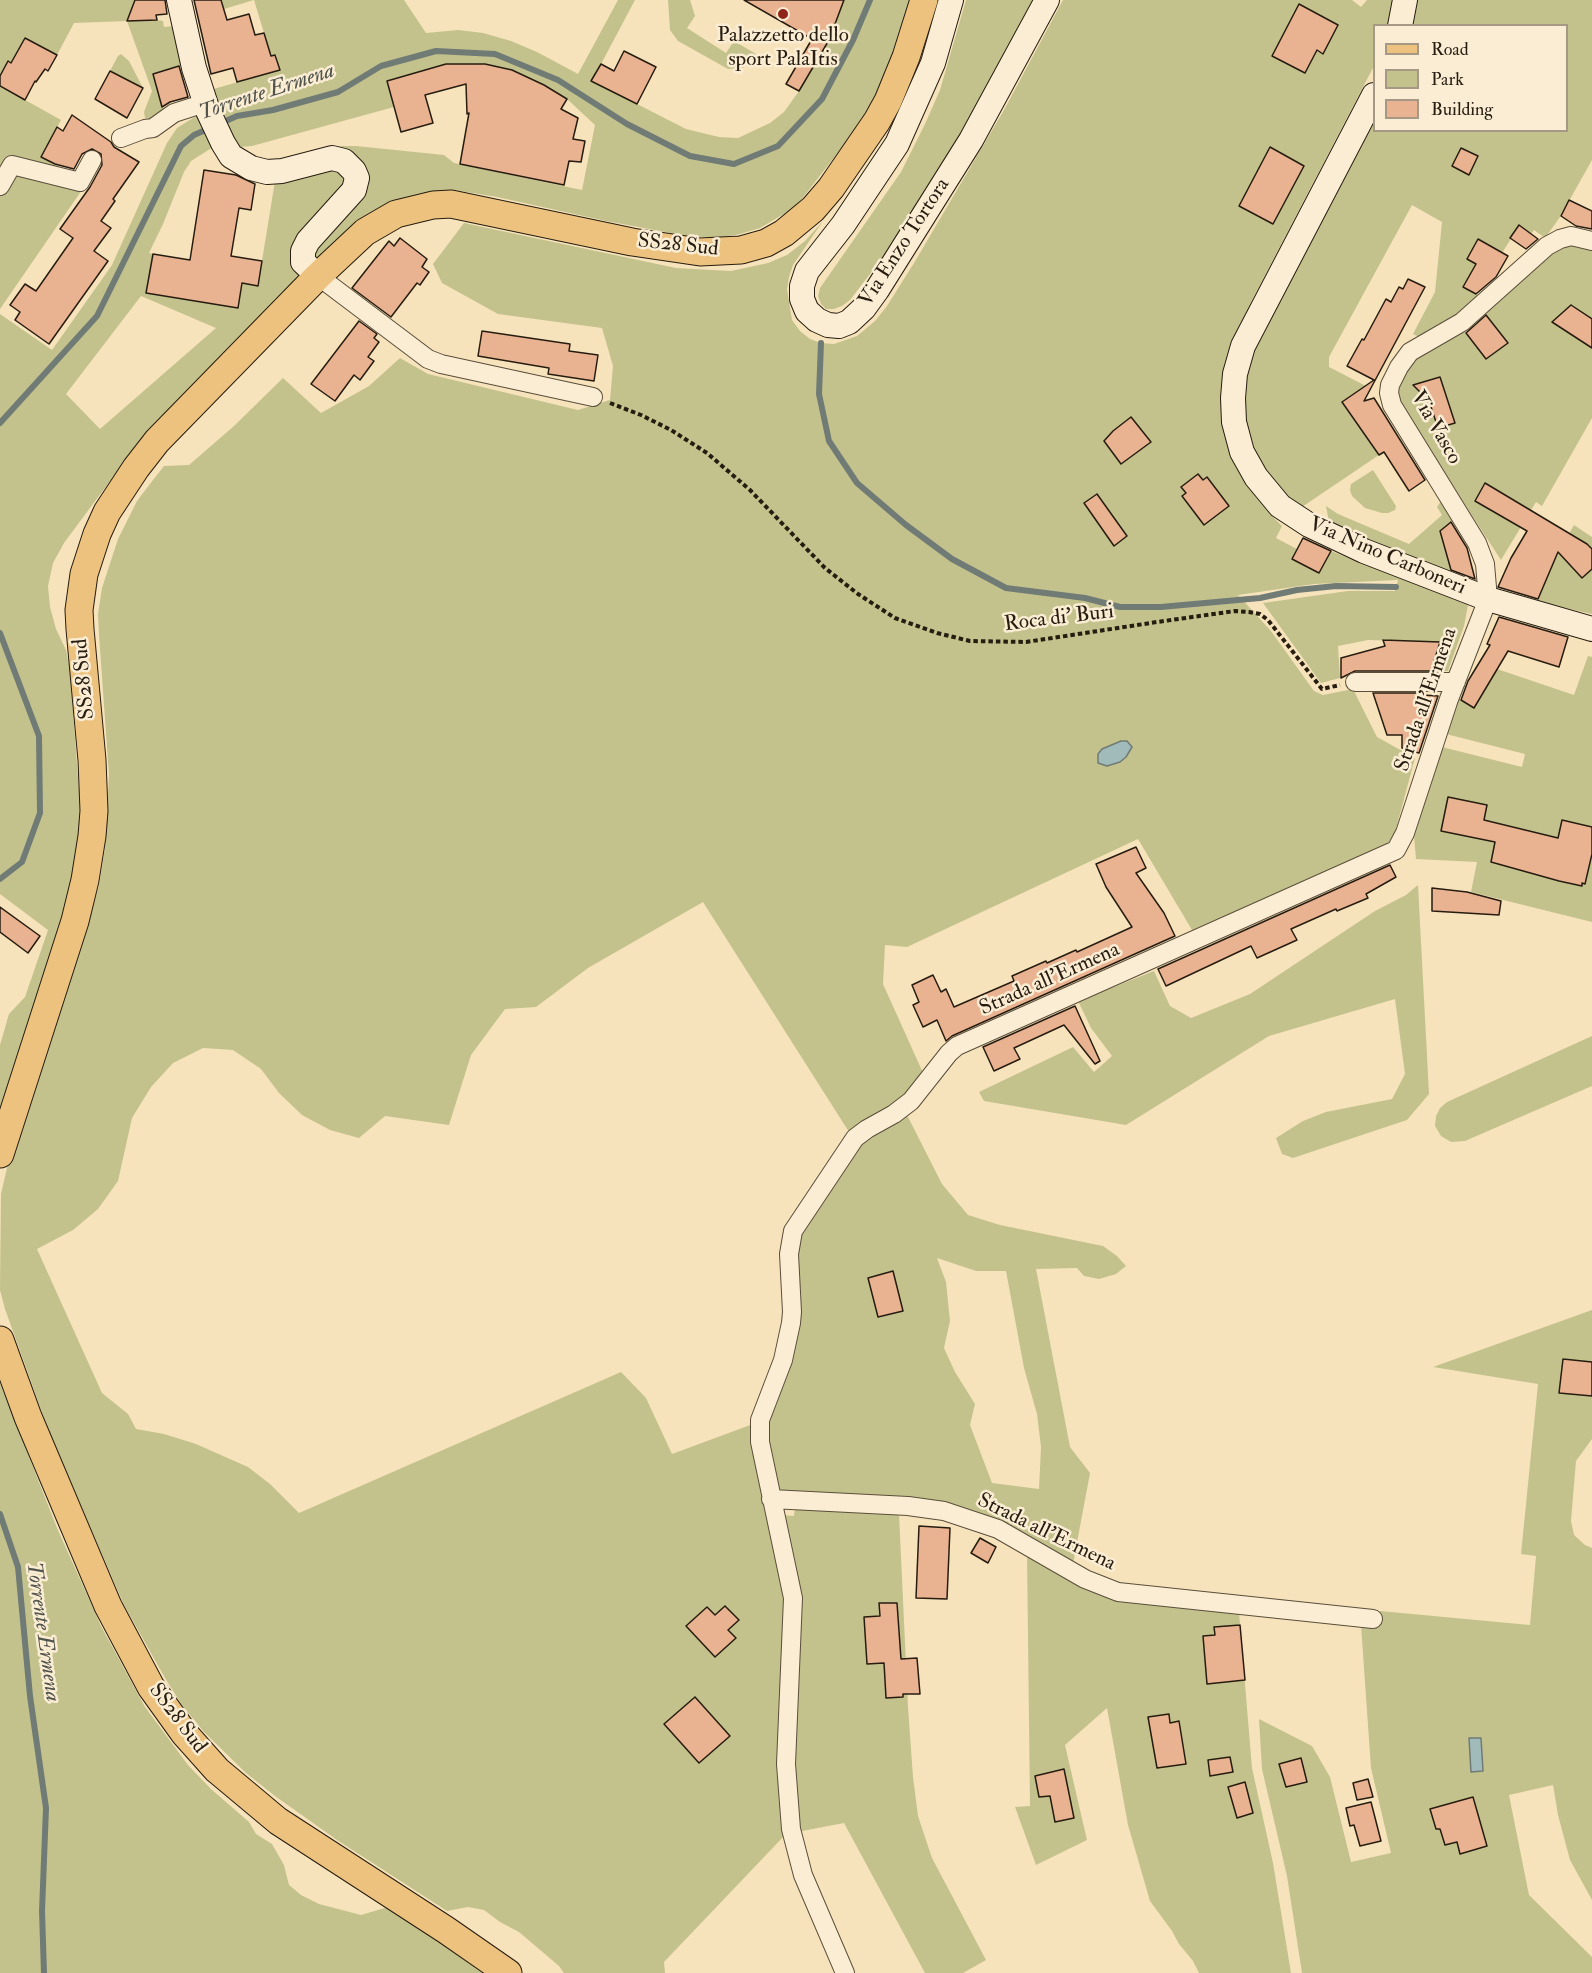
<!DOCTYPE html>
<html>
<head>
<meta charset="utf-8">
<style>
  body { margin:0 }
  #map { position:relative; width:1592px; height:1973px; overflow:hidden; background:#f7e3bb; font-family:"IM FELL Double Pica",serif }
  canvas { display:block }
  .legend { position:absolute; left:1373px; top:24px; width:195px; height:108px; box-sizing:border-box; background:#faedd3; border:2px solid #a59985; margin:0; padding:8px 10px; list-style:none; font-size:18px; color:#261c10 }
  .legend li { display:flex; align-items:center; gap:12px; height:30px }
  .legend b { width:30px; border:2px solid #a59985 }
</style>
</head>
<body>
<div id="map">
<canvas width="1592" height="1973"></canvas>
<ul class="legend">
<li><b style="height:8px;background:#ecc27e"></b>Road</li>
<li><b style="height:16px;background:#c3c28c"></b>Park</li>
<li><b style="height:16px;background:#e9b290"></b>Building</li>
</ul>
</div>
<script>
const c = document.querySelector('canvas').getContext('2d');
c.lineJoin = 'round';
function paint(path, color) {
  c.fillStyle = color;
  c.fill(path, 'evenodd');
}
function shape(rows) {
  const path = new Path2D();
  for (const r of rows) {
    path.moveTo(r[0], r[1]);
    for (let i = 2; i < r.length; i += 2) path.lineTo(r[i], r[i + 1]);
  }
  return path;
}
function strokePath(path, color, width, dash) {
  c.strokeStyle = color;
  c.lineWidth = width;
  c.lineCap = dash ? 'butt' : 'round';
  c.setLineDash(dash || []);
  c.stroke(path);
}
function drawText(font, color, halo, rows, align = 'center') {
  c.font = font + ' "IM FELL Double Pica",serif';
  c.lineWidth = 5;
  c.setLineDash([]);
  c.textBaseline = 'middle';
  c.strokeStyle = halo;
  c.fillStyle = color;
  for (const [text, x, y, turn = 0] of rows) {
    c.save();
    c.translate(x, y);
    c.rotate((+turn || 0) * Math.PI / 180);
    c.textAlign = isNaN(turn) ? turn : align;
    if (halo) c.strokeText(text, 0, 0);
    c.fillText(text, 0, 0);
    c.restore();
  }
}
paint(shape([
  [0,0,135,0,157,20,163,21,164,27,174,26,183,65,153,74,163,109,149,119,145,118,144,112,152,91,127,21,74,23,57,55,25,38,11,63,9,61,0,76],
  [221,0,404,0,426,33,458,30,483,33,511,41,537,52,578,74,618,0,635,0,592,81,686,129,719,137,738,138,770,123,784,112,799,91,829,40,844,0,910,0,893,57,877,94,850,137,801,200,789,211,760,228,740,234,717,238,687,236,606,221,497,197,454,190,438,191,406,198,315,263,313,259,316,251,363,198,369,185,369,177,363,163,352,153,323,149,332,146,356,146,444,155,454,163,582,190,595,125,567,99,512,70,485,64,446,64,387,81,394,107,252,146,239,147,229,137,191,161,184,172,163,224,149,253,153,254,146,293,238,308,242,283,258,285,275,181,327,169,341,170,346,182,297,271,300,277,127,458,64,543,53,563,48,586,50,607,56,629,66,650,70,670,80,805,79,830,69,895,0,1114,0,1045,9,1014,25,997,48,930,0,894,0,314,52,350,112,265,167,143,177,128,193,118,216,108,210,90,280,70,276,55,271,56,254,0,224,9],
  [141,296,216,328,100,429,66,394],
  [668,0,690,0,695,16,687,28,726,53,734,41,756,54,743,68,728,69,678,41,670,30],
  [966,0,1034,0,963,133,880,261,850,300,842,306,834,309,826,309,821,304,818,296,820,288,901,172,925,124,940,90],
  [1063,0,1352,0,1361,7,1367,0,1393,0,1388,25,1374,26,1374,66,1252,300,1229,350,1223,381,1250,488,1271,515,1282,526,1276,538,1297,549,1292,559,1319,573,1331,551,1468,605,1464,626,1448,671,1431,672,1439,642,1368,640,1338,646,1340,678,1321,683,1263,603,1348,591,1395,591,1398,580,1314,584,1238,595,1271,631,1314,691,1323,695,1353,689,1377,737,1415,758,1394,836,1385,846,1192,930,1138,839,907,947,885,945,883,984,924,1075,898,1103,849,1132,703,902,588,968,536,1007,505,1009,471,1055,449,1125,385,1116,359,1138,330,1130,302,1115,279,1093,261,1069,233,1050,203,1048,173,1063,151,1087,132,1118,118,1181,98,1209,73,1230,37,1249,102,1393,128,1414,136,1429,164,1434,196,1444,248,1467,270,1484,299,1513,621,1372,646,1398,672,1454,753,1424,786,1594,786,1834,664,1962,665,1973,564,1973,559,1966,519,1932,500,1922,484,1910,468,1907,447,1911,337,1840,275,1796,246,1773,204,1732,182,1705,165,1678,124,1605,48,1429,5,1309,0,1290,1,1194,10,1155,85,935,99,886,105,848,109,775,99,635,98,614,102,588,118,539,137,501,153,480,164,466,189,465,234,426,283,378,321,413,369,386,400,358,428,374,578,410,610,400,613,366,602,328,498,314,442,283,433,264,464,223,676,268,731,271,768,263,787,255,805,241,823,221,793,265,789,277,787,289,792,320,800,331,810,339,821,343,834,344,857,336,875,321,887,306,914,263,1004,110],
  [1418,0,1592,0,1592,160,1560,217,1545,238,1534,230,1531,234,1519,226,1502,253,1478,239,1467,259,1476,264,1463,287,1484,299,1421,338,1413,334,1435,292,1442,222,1412,205,1329,357,1329,367,1366,386,1343,402,1379,455,1299,509,1268,476,1251,445,1244,407,1245,383,1251,358,1266,327,1374,123,1374,130,1566,130,1566,26,1413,25],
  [121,54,129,61,143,88,110,71,118,56],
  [0,86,61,120,41,157,73,174,10,159,0,176],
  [14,169,84,187,0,309,0,193],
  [1571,244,1592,250,1592,418,1542,506,1536,502,1501,560,1400,406,1396,389,1412,360,1463,330,1486,359,1508,343,1484,313,1556,249],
  [1373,470,1396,506,1395,510,1388,513,1382,513,1365,508,1352,496,1350,490,1351,484],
  [1441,501,1453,520,1440,531,1452,567,1451,574,1329,522,1326,506,1338,514,1409,544,1442,515,1437,507],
  [1574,525,1592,537,1592,614,1537,602,1554,561],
  [1588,656,1592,657,1592,922,1471,892,1477,862,1416,859,1414,836,1442,747,1522,767,1525,754,1446,734,1458,698,1474,707,1497,669,1574,695],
  [1418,885,1429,1094,1407,1120,1293,1158,1282,1154,1276,1138,1303,1121,1326,1112,1392,1099,1405,1074,1395,999,1269,1036,1126,1125,984,1101,979,1092,1073,1047,1094,1072,1112,1056,1091,1028,1078,1001,1154,971,1170,1006,1191,1018,1250,994,1375,911,1406,895],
  [1592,1036,1592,1086,1465,1141,1451,1142,1441,1136,1435,1126,1436,1116,1440,1108,1447,1102],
  [907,1115,942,1184,968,1215,1000,1225,1103,1246,1117,1256,1126,1266,1116,1274,1099,1279,1084,1276,1077,1268,1036,1269,1070,1447,1090,1473,1073,1564,954,1506,932,1500,777,1490,766,1436,796,1250,803,1230,861,1143],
  [937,1258,976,1271,1006,1271,1024,1368,1037,1414,1041,1447,1039,1489,992,1483,970,1425,975,1404,955,1372,944,1348,950,1321,946,1282],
  [1592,1310,1592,1439,1576,1461,1571,1521,1574,1535,1585,1545,1592,1548,1592,1900,1570,1860,1558,1815,1553,1785,1509,1795,1529,1895,1592,1957,1592,1973,1302,1973,1287,1876,1262,1769,1259,1719,1312,1746,1330,1777,1351,1862,1391,1853,1371,1768,1361,1625,1368,1625,1380,1611,1530,1625,1536,1556,1521,1554,1538,1384,1433,1367],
  [0,1383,57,1528,101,1626,145,1707,188,1765,211,1789,249,1822,256,1834,272,1844,284,1865,289,1885,301,1895,319,1904,361,1915,388,1907,483,1973,0,1973],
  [795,1507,899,1514,908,1707,913,1777,918,1816,932,1858,986,1960,963,1973,925,1973,844,1823,797,1832,782,1515,794,1516],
  [1027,1552,1081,1586,1239,1612,1252,1768,1273,1863,1291,1973,1199,1973,1193,1961,1179,1944,1172,1931,1150,1901,1128,1825,1107,1708,1065,1745,1087,1840,1036,1865,1015,1807,1030,1806]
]), '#c3c28c');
const water = shape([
  [1121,741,1127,741,1132,747,1126,757,1120,762,1107,766,1098,763,1098,754,1102,749,1121,741],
  [1469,1738,1481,1738,1483,1771,1471,1772,1469,1738]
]);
paint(water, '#a1bbba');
strokePath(water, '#707b76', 1.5);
strokePath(shape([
  [219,124,237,116,273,110,338,92,381,66,436,51,495,54,558,80,627,124,690,156,734,164,778,146,822,99,853,40,870,0],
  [821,343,819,394,829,441,857,483,906,525,952,559,1006,588,1085,598,1120,607,1161,607,1260,598,1297,590,1336,586,1396,587],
  [0,423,97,316,181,146,194,135,210,128],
  [0,633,39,736,40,813,22,862,0,879],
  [0,1514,18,1567,30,1696,46,1808,42,1911,44,1973]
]), '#707b76', 6);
const building = shape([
  [135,0,165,0,167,14,156,15,157,20,127,21,135,0],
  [194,0,221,0,227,20,249,14,255,35,264,33,271,56,275,55,280,70,237,82,233,68,211,74,194,0],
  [744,0,844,0,829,40,799,91,786,84,812,39,744,0],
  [1299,4,1338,25,1323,54,1317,50,1305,73,1272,56,1299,4],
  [25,38,57,55,48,71,45,69,36,82,35,81,25,100,0,86,0,76,8,61,11,63,25,38],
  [624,51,656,67,637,104,591,81,601,64,614,71,624,51],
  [446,64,485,64,512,70,544,85,567,99,561,109,578,118,573,139,585,141,581,162,569,161,564,185,460,164,469,113,467,114,466,84,425,95,433,123,401,132,387,81,446,64],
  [179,66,188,97,170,102,162,107,153,74,179,66],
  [110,71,143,88,127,118,95,99,110,71],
  [72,115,111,142,114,147,139,162,113,199,115,201,101,221,111,228,94,251,108,261,49,344,15,320,20,312,10,305,25,284,36,291,73,238,60,229,90,187,102,165,101,154,92,149,82,154,74,169,55,164,41,157,57,127,63,131,72,115],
  [1270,147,1304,166,1273,224,1239,206,1270,147],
  [1461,148,1478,156,1469,175,1452,166,1461,148],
  [204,170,236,175,255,184,251,210,239,208,231,256,262,261,258,286,242,283,238,308,146,293,153,254,190,260,204,170],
  [1569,200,1592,211,1592,229,1576,226,1561,216,1569,200],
  [1519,225,1538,239,1526,249,1510,238,1519,225],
  [400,238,427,259,422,267,429,272,420,285,417,283,391,317,352,288,389,241,394,246,400,238],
  [1478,239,1508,256,1496,277,1476,294,1463,287,1476,264,1467,259,1478,239],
  [1408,279,1425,287,1364,401,1374,398,1425,480,1409,491,1384,452,1379,455,1342,402,1374,380,1347,366,1362,339,1364,340,1386,299,1391,302,1399,287,1403,289,1408,279],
  [1571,305,1592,319,1592,348,1552,322,1571,305],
  [1486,315,1508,343,1486,359,1466,333,1486,315],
  [359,321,377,334,374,338,379,342,368,357,374,361,360,380,354,375,335,401,311,384,359,321],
  [482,331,570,344,569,351,598,355,594,381,548,374,549,368,478,356,482,331],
  [1440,377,1455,423,1438,428,1429,401,1413,385,1440,377],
  [1131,417,1151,442,1121,464,1104,441,1113,431,1131,417],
  [1198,474,1203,480,1207,477,1229,506,1204,525,1182,496,1186,493,1181,487,1198,474],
  [1485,483,1587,544,1592,549,1592,569,1582,578,1558,552,1538,599,1498,587,1511,558,1527,531,1475,501,1485,483],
  [1097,494,1127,536,1114,546,1084,503,1097,494],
  [1451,522,1467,548,1475,579,1451,570,1440,531,1451,522],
  [1303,538,1331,551,1319,573,1292,559,1303,538],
  [1499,617,1568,637,1559,667,1508,651,1474,708,1461,700,1468,681,1490,645,1487,644,1499,617],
  [1383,640,1440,642,1431,671,1355,671,1341,678,1341,658,1385,646,1383,640],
  [1373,693,1424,693,1423,695,1438,696,1419,753,1402,748,1402,735,1387,735,1373,693],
  [1448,797,1487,805,1484,820,1558,838,1562,820,1592,827,1592,854,1585,884,1582,883,1582,886,1559,881,1491,862,1495,842,1441,831,1448,797],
  [1136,847,1146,868,1136,873,1164,913,1175,936,952,1036,946,1041,937,1020,923,1027,913,1005,919,1002,912,985,933,975,941,992,946,989,954,1007,1014,981,1012,976,1046,961,1047,963,1076,950,1077,952,1132,927,1106,887,1096,864,1136,847],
  [1390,865,1396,877,1366,894,1368,898,1337,911,1336,909,1291,929,1297,940,1257,958,1251,946,1166,986,1158,969,1390,865],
  [1432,888,1467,892,1501,901,1499,915,1432,911,1432,888],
  [0,907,40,936,28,953,0,932,0,907],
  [1075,1006,1100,1061,1095,1064,1064,1025,1014,1048,1020,1059,994,1071,983,1047,1075,1006],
  [893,1271,903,1311,878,1317,868,1278,893,1271],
  [1563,1359,1592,1362,1592,1396,1559,1393,1563,1359],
  [919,1526,950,1528,947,1599,916,1598,919,1526],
  [980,1538,996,1547,988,1563,971,1553,980,1538],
  [879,1603,897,1603,901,1659,917,1658,920,1694,903,1694,903,1697,886,1698,884,1663,867,1664,864,1617,880,1616,879,1603],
  [725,1606,739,1620,728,1630,736,1638,715,1657,686,1626,707,1607,715,1615,725,1606],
  [1240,1625,1245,1680,1207,1684,1203,1636,1215,1635,1214,1627,1240,1625],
  [695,1697,730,1736,699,1763,664,1724,695,1697],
  [1169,1714,1170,1723,1179,1721,1186,1764,1157,1768,1148,1717,1169,1714],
  [1230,1757,1233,1772,1210,1776,1208,1760,1230,1757],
  [1301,1758,1307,1782,1286,1787,1279,1764,1301,1758],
  [1064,1769,1074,1818,1055,1822,1050,1796,1039,1797,1035,1776,1064,1769],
  [1368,1779,1373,1797,1357,1800,1353,1783,1368,1779],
  [1245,1782,1253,1813,1237,1818,1228,1787,1245,1782],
  [1473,1797,1487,1846,1460,1854,1457,1842,1445,1845,1440,1829,1436,1829,1430,1809,1473,1797],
  [1371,1802,1381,1841,1360,1846,1354,1825,1350,1826,1346,1808,1371,1802]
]);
paint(building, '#e9b290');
strokePath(building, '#261c10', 1.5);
const street = shape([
  [121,138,145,129,153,128,174,113,205,103],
  [0,186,12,165,80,182,92,160],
  [318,276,428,359,441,364,593,397],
  [1355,682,1456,682],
  [771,1499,908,1506,944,1511,998,1529,1085,1579,1118,1592,1373,1619],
  [845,1973,803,1875,791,1829,786,1764,793,1598,760,1442,760,1420,783,1360,791,1323,792,1312,789,1254,793,1231,855,1138,867,1129,894,1114,911,1101,949,1053,957,1046,1396,850,1405,833,1449,699,1488,599,1485,564,1477,543,1392,405,1389,393,1390,385,1399,367,1410,352,1462,322,1547,246,1560,239,1571,236,1592,241]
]);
const secondary = shape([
  [179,0,194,68,208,111,223,143,231,156,251,168,267,172,282,171,332,158,344,161,354,171,357,178,354,190,308,241,303,251,303,262,318,276],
  [951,0,933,63,897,144,843,225,807,271,802,286,802,299,807,311,817,320,828,325,839,326,849,322,864,308,877,290,971,140,1047,0],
  [1400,26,1405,0],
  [1374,95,1243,346,1235,374,1233,398,1234,422,1242,452,1256,477,1280,506,1309,525,1364,551,1488,599,1592,629]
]);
const primary = shape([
  [0,1154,75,921,85,880,92,836,94,811,92,760,80,629,79,610,84,574,97,534,107,512,136,468,157,441,318,276,365,232,396,214,433,205,451,204,632,242,700,252,741,250,766,243,784,233,813,209,831,188,877,121,888,101,906,57,924,0],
  [0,1340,28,1417,108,1606,151,1687,184,1733,217,1770,278,1821,446,1930,508,1973]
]);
strokePath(street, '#5a4e3b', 20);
strokePath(secondary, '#261c10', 26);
strokePath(primary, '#261c10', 29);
strokePath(shape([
  [610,403,641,415,671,430,707,453,750,490,825,568,858,594,895,618,937,633,970,641,1026,642,1157,622,1235,611,1249,612,1260,614,1268,620,1322,689,1340,685]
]), '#261c10', 4, [4.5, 3]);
strokePath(street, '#faedd3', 18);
strokePath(secondary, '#faedd3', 24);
strokePath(primary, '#ecc27e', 27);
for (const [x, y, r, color] of [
  [783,14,6,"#8f2418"]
]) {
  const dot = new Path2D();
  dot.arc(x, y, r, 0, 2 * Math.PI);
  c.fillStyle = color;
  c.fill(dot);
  strokePath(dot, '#faedd3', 2);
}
drawText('21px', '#261c10', '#faedd3', [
  ["Palazzetto dello",783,36],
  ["sport PalaItis",783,60]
]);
drawText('21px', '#261c10', '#faedd3', [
  ["Via Enzo Tortora",905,243,-57],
  ["SS28 Sud",678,246,6],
  ["Via Vasco",1435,428,60],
  ["Via Nino Carboneri",1387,557,23],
  ["Roca di' Buri",1059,619,-7],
  ["SS28 Sud",85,679,-95],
  ["Strada all'Ermena",1427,700,-71],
  ["Strada all'Ermena",1050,980,-24],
  ["Strada all'Ermena",1046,1533,26],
  ["SS28 Sud",177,1719,53]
]);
drawText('italic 22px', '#51544c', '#faedd3', [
  ["Torrente Ermena",267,93,-18],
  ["Torrente Ermena",42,1632,82]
]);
</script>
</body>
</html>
